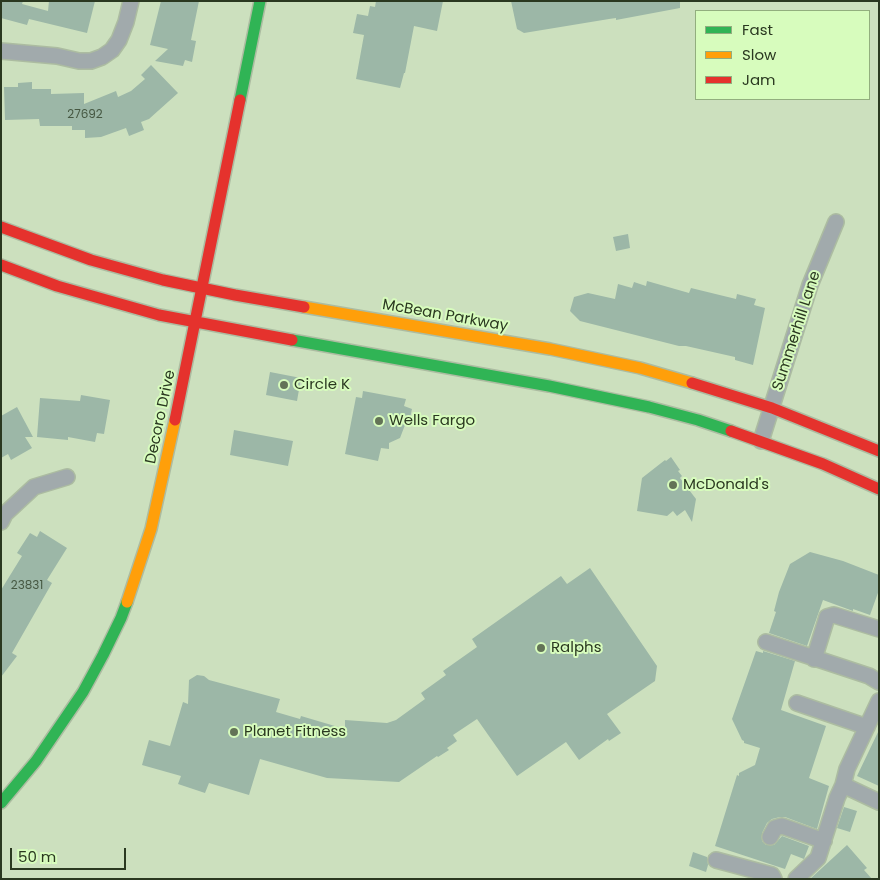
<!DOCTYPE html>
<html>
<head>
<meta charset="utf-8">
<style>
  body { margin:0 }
  #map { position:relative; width:880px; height:880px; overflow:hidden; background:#cce0be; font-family:Poppins,sans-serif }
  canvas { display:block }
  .frame { position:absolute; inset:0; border:2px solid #2a3820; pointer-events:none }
  .legend { position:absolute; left:695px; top:10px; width:175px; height:90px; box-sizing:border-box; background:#d7fcbd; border:1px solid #92ae7e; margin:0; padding:6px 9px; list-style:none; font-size:15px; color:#2a3820 }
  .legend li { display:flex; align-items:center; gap:10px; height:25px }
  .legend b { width:25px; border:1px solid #92ae7e }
  .scale { position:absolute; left:10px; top:848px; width:116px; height:22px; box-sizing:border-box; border:2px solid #2a3820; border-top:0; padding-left:6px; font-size:15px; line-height:18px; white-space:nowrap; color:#2a3820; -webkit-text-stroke:4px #d7fcbd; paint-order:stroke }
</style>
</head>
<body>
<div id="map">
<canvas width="880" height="880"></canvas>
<div class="frame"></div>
<ul class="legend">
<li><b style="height:6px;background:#30b455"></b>Fast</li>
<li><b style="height:6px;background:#ff9f0a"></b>Slow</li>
<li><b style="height:6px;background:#e5322d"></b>Jam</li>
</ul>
<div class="scale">50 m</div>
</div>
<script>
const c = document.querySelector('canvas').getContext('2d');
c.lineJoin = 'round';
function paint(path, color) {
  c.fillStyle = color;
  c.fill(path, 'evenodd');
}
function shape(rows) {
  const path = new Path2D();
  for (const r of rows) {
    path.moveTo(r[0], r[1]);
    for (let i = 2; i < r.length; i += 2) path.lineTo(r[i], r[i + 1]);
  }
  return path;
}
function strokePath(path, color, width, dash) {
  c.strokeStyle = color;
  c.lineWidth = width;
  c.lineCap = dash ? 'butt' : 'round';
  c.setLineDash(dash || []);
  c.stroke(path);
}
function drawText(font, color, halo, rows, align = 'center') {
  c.font = font + ' Poppins,sans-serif';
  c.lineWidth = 4;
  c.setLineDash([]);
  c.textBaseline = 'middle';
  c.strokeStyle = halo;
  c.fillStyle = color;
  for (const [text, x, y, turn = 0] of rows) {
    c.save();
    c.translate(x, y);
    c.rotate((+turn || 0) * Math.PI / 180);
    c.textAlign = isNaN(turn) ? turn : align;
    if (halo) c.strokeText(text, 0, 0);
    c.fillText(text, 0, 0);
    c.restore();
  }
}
paint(shape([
  [1,1,23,1,22,4,48,11,49,1,95,1,87,33,29,19,27,25,1,18],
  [161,1,199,1,191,40,196,41,192,62,185,60,183,66,155,61,168,49,150,45],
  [376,1,443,1,437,31,414,26,405,73,404,73,400,88,356,79,364,35,353,33,357,14,368,16,370,6,375,7],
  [511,1,680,1,680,8,616,20,616,18,609,19,524,33,517,29],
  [151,65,178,93,149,119,141,122,144,130,129,136,126,128,101,137,85,138,85,130,72,130,72,126,40,126,39,119,5,120,4,87,18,87,18,83,32,82,32,89,51,89,51,94,84,93,84,104,116,91,118,97,131,91,145,79,141,75],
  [628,234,630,248,616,251,613,237],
  [647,281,689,293,691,288,736,299,737,294,756,299,754,305,765,308,753,365,735,360,735,357,686,346,679,346,580,321,570,311,574,297,588,293,615,299,618,284,632,288,634,282,646,286],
  [270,372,301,378,297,401,266,395],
  [363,391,406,399,404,406,412,409,409,423,405,425,400,438,389,443,389,449,381,448,378,461,345,454,356,397,362,398],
  [81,395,110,400,104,434,97,433,95,442,68,437,68,440,37,437,40,398,80,401],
  [17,407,33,437,25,437,32,448,11,460,8,454,1,458,1,416],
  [234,430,293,441,288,466,230,455],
  [671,457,680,470,678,471,682,476,680,478,696,499,692,522,685,510,677,516,673,511,667,516,637,511,642,478,665,460,666,461],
  [40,531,67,548,47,580,52,583,12,653,17,656,1,677,1,590,22,556,17,553,30,533,37,537],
  [810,552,843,561,879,575,879,590,870,615,853,609,853,611,823,600,807,646,769,633,776,612,774,611,779,592,790,564],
  [590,568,657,666,655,681,607,714,621,733,609,741,608,739,579,760,566,742,517,776,477,719,453,735,457,741,447,748,449,750,438,757,437,756,399,782,327,778,260,759,249,795,209,783,205,793,178,784,181,776,142,765,149,740,170,746,183,702,188,704,189,680,197,675,204,676,209,680,280,699,276,712,300,719,301,716,345,729,345,720,387,723,396,720,425,699,421,693,446,675,443,671,477,647,472,639,561,576,567,584],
  [756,651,763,653,763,651,795,661,781,710,826,726,809,778,829,786,817,829,785,817,780,817,772,819,767,823,762,833,762,841,766,845,774,845,782,836,809,846,804,859,791,854,785,869,715,846,737,775,739,776,739,773,755,765,760,748,744,743,744,741,742,740,732,719],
  [879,730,879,786,857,776],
  [844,807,857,811,850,832,837,828],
  [847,845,867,868,864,870,872,879,810,879],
  [693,852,707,857,708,865,706,872,689,866]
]), '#9cb7a7');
const street = shape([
  [1,51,57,56,79,61,91,61,102,57,112,50,119,40,126,22,131,1],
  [761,441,810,285,836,222],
  [1,522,5,514,34,487,67,477],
  [766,642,869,676,879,682],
  [814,659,827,617,834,615,879,629],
  [797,703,867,727],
  [843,785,879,802],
  [770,837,775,828,782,826,824,841],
  [716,860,772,875,774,879],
  [796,879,818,858,837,798,843,785,847,769,879,701]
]);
const fast = shape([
  [240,100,260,1],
  [292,340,549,386,649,407,698,420,731,431],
  [1,803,36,761,83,692,103,655,121,618,127,602]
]);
const slow = shape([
  [304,307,550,349,640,368,692,383],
  [127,602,151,529,175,420]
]);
const jam = shape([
  [1,227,91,260,163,280,235,295,304,307],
  [1,265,57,286,159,315,292,340],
  [692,383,772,408,879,451],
  [175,420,240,100],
  [731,431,823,464,879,489]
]);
strokePath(street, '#acbca1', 18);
strokePath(fast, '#acbca1', 14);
strokePath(slow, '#acbca1', 14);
strokePath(jam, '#acbca1', 14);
strokePath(street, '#a1aaac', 15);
strokePath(fast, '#30b455', 11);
strokePath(slow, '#ff9f0a', 11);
strokePath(jam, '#e5322d', 11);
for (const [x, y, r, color] of [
  [284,385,5,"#637357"],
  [379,421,5,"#637357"],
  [673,485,5,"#637357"],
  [541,648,5,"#637357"],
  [234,732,5,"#637357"]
]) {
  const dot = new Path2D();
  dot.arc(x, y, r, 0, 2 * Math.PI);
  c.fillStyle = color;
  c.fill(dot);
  strokePath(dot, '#d7fcbd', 2);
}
drawText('12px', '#465842', null, [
  ["27692",85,115],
  ["23831",27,586]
]);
drawText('15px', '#2a3820', '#d7fcbd', [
  ["McBean Parkway",445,316,10],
  ["Summerhill Lane",797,331,-72],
  ["Decoro Drive",161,417,-78]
]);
drawText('15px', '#2a3820', '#d7fcbd', [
  ["Circle K",294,385],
  ["Wells Fargo",389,421],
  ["McDonald's",683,485],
  ["Ralphs",551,648],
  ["Planet Fitness",244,732]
], 'left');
</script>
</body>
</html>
